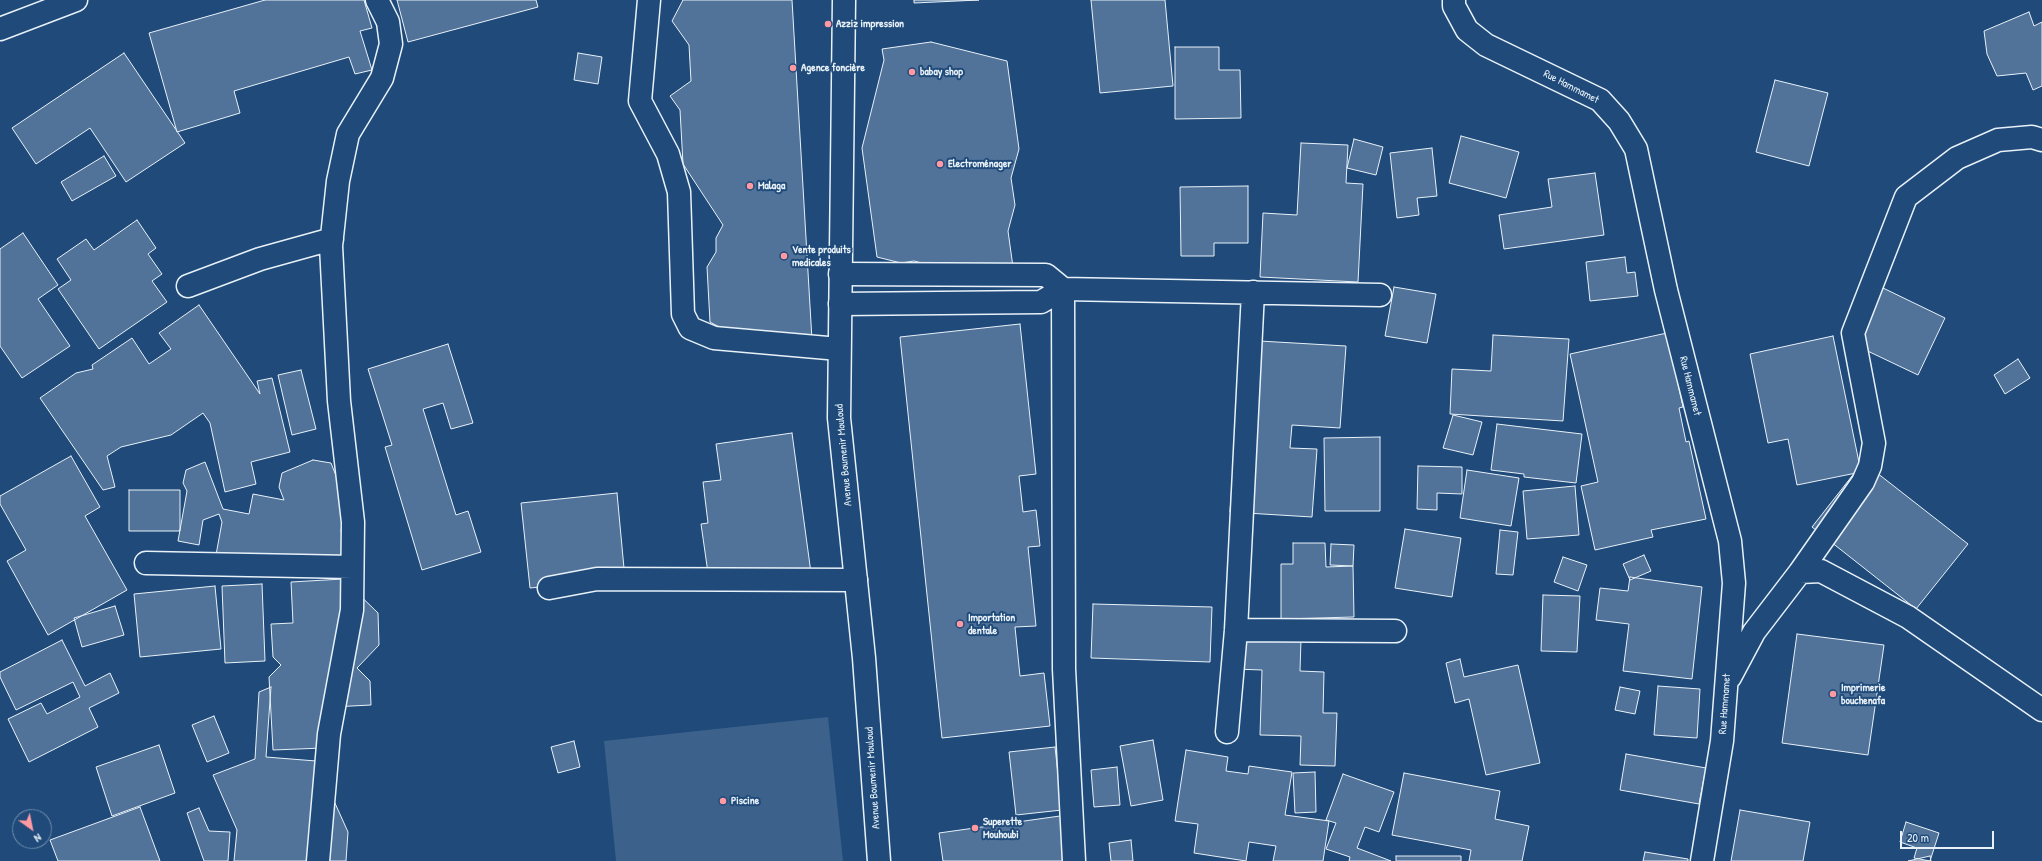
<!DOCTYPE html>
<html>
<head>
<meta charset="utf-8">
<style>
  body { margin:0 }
  #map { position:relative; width:2042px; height:861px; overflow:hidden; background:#1f4a7a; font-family:"Patrick Hand",sans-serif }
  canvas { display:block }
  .north { position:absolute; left:12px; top:809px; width:40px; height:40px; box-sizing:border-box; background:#1f4a7a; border:1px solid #6f8dac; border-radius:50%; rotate:147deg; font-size:11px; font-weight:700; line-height:16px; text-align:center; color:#e8f1f8 }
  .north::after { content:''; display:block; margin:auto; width:14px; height:18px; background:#ff9aa2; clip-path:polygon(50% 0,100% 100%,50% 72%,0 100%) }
  .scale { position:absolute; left:1900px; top:831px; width:94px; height:18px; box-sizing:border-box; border:2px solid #e8f1f8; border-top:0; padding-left:5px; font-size:12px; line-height:14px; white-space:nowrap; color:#e8f1f8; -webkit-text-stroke:3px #1f4a7a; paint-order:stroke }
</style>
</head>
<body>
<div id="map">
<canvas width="2042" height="861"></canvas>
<div class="north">N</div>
<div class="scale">20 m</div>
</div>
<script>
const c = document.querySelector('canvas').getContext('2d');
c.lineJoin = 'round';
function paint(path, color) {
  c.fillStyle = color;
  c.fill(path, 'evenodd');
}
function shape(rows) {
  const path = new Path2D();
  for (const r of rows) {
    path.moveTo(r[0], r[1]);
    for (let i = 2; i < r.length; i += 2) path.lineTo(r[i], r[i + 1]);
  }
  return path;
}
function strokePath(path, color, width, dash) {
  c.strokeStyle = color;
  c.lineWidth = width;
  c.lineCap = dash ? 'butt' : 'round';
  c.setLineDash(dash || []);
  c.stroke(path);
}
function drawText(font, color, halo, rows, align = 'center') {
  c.font = font + ' "Patrick Hand",sans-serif';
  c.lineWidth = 4;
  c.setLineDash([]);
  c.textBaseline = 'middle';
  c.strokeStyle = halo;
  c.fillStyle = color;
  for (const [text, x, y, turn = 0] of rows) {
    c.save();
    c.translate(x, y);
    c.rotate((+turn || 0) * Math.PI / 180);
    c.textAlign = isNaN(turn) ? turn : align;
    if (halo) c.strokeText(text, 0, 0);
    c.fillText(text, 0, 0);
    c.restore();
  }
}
paint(shape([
  [828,717,843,861,616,861,604,741]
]), '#3c628c');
const building = shape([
  [265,0,364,0,372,28,360,31,372,70,355,74,349,57,234,91,240,113,177,132,149,33,265,0],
  [397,0,536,0,538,7,408,42,397,0],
  [683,0,792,0,812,340,751,344,710,322,707,267,716,252,716,238,723,225,683,164,680,110,670,96,691,81,689,45,672,21,683,0],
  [914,0,979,0,914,3,914,0],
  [1091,0,1165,0,1173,86,1100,93,1091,0],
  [2029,12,2034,26,2042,22,2042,86,2033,90,2026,73,1997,76,1987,54,1984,31,2029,12],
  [931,42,1007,61,1019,149,1011,178,1015,205,1008,231,1013,267,965,274,914,261,901,263,877,257,862,148,884,60,882,49,931,42],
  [1175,47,1219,47,1219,70,1240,70,1241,118,1175,119,1175,47],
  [124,53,185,143,126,182,90,128,36,164,12,128,124,53],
  [578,53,602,57,598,84,574,80,578,53],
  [1775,80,1828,93,1809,166,1756,152,1775,80],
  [1461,136,1519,152,1506,198,1449,183,1461,136],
  [1354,139,1383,147,1376,175,1347,168,1354,139],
  [1301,143,1348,145,1346,183,1363,184,1358,282,1260,277,1263,213,1297,215,1301,143],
  [1432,148,1437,196,1417,198,1419,215,1397,218,1390,153,1432,148],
  [104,156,116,176,72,201,61,182,104,156],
  [1595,173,1604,235,1504,249,1499,215,1552,207,1548,179,1595,173],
  [1248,186,1248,243,1214,243,1214,256,1181,256,1180,187,1248,186],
  [137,220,156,248,148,254,162,274,152,281,167,302,99,349,58,289,71,280,57,259,86,239,94,250,137,220],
  [23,233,58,285,38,299,70,346,22,378,0,346,0,249,23,233],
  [1625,257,1627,273,1635,272,1638,296,1590,301,1586,262,1625,257],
  [1394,287,1436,294,1427,343,1385,336,1394,287],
  [1883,288,1945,318,1918,375,1855,345,1883,288],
  [199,305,260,394,257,381,272,378,290,452,251,462,256,484,225,492,210,423,203,413,171,435,121,447,107,456,115,487,103,490,40,398,76,373,93,369,92,365,132,338,149,364,171,349,159,333,199,305],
  [1020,324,1036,474,1019,476,1023,512,1036,510,1040,546,1028,547,1036,626,1015,627,1020,676,1044,673,1050,726,942,738,900,337,1020,324],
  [1667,333,1683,407,1679,408,1686,442,1689,441,1706,519,1651,530,1653,537,1595,550,1581,486,1598,482,1570,354,1667,333],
  [1493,335,1569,339,1563,421,1450,414,1452,369,1491,371,1493,335],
  [1833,336,1861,472,1797,485,1788,439,1768,443,1750,354,1833,336],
  [1242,340,1346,346,1340,428,1292,425,1290,448,1317,449,1312,517,1230,512,1242,340],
  [448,344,473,423,451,429,443,403,423,409,456,515,468,511,481,552,422,570,385,447,392,445,368,369,448,344],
  [2018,359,2030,378,2005,394,1994,375,2018,359],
  [301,370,316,429,292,435,278,375,301,370],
  [1453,415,1482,422,1473,455,1443,448,1453,415],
  [1497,424,1582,434,1576,483,1524,477,1524,474,1491,470,1497,424],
  [792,433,811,573,710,587,701,524,708,523,703,482,721,480,716,444,792,433],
  [1380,437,1380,511,1325,511,1324,438,1380,437],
  [71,456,100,507,85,516,127,590,48,635,7,561,26,550,0,504,0,496,71,456],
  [313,460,331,463,346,501,341,531,347,548,327,576,216,555,222,522,219,514,203,520,199,545,178,541,187,491,183,483,186,470,205,462,223,509,249,514,253,494,284,500,279,487,282,473,313,460],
  [1863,462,1968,544,1916,609,1812,527,1863,462],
  [1418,466,1462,467,1462,494,1437,493,1437,510,1417,509,1418,466],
  [1467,470,1519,478,1511,526,1460,518,1467,470],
  [1575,486,1579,535,1527,539,1523,491,1575,486],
  [129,490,180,490,180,531,129,531,129,490],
  [617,493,625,579,530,588,521,503,617,493],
  [1405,529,1461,538,1452,597,1395,588,1405,529],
  [1500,530,1518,532,1513,575,1496,574,1500,530],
  [1293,543,1325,543,1326,567,1353,566,1354,617,1281,619,1281,564,1293,564,1293,543],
  [1331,544,1354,545,1353,566,1330,565,1331,544],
  [1644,555,1651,571,1630,580,1623,564,1644,555],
  [1563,557,1587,565,1578,591,1554,582,1563,557],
  [1630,577,1702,587,1692,679,1623,671,1629,624,1596,620,1600,588,1628,591,1630,577],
  [343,579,378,613,379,645,357,668,370,681,371,705,332,707,323,748,273,750,269,677,281,665,273,657,271,624,293,623,291,582,343,579],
  [262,584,265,661,225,663,222,586,262,584],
  [215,586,221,649,140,657,134,594,215,586],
  [1543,595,1580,596,1577,652,1541,651,1543,595],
  [1093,604,1212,607,1210,662,1091,658,1093,604],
  [115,606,124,635,82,647,74,618,115,606],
  [1797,634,1884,645,1868,755,1782,743,1797,634],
  [1236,637,1301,639,1300,671,1324,672,1323,713,1337,713,1335,766,1300,765,1301,736,1260,735,1262,670,1234,669,1236,637],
  [62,640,85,686,110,673,119,693,89,708,98,727,29,762,8,719,41,703,47,714,80,697,73,682,16,710,0,677,0,672,62,640],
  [1460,659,1464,677,1518,665,1540,763,1486,775,1469,699,1455,703,1446,663,1460,659],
  [1658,686,1700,689,1697,738,1654,735,1658,686],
  [271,687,266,757,316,761,348,832,346,861,234,861,237,830,213,775,255,759,259,692,271,687],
  [1620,687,1640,691,1635,714,1615,710,1620,687],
  [214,716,229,753,207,762,192,725,214,716],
  [1153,740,1163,800,1131,806,1120,746,1153,740],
  [574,741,580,767,558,773,551,747,574,741],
  [159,745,175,793,112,816,96,767,159,745],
  [1055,747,1062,810,1016,815,1009,752,1055,747],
  [1186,750,1228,757,1226,771,1248,774,1249,766,1292,772,1285,815,1329,821,1323,861,1273,861,1276,846,1249,842,1246,861,1194,853,1198,824,1175,821,1186,750],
  [1626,754,1706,768,1699,804,1620,790,1626,754],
  [1117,767,1120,805,1094,807,1091,770,1117,767],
  [1315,772,1316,812,1295,813,1293,773,1315,772],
  [1404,773,1500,791,1495,819,1529,826,1522,861,1469,861,1471,850,1392,835,1404,773],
  [1343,774,1394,792,1379,832,1365,827,1357,848,1391,861,1349,861,1350,857,1326,849,1336,823,1326,820,1343,774],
  [140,807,160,861,58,861,50,840,140,807],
  [199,808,209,831,230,832,228,861,204,861,187,813,199,808],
  [1740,810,1810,822,1803,861,1731,861,1740,810],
  [1067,815,1073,861,943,861,939,833,1067,815],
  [1906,822,1939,833,1930,861,1914,858,1917,848,1900,842,1906,822],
  [1131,840,1133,861,1111,861,1109,843,1131,840],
  [1645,852,1688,859,1688,861,1643,861,1645,852],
  [1396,856,1461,856,1461,861,1396,861,1396,856],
  [1930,856,1931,861,1908,861,1930,856]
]);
paint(building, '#517399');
strokePath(building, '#e8f1f8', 1);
const minor = shape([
  [649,0,640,101,668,154,679,192,683,314,690,328,714,338,839,349],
  [1454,0,1454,6,1467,30,1486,45,1600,100,1619,121,1636,149,1666,290,1730,541,1734,583,1722,741,1702,861],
  [0,29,76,0],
  [188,286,260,259,332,239],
  [840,304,1041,302,1063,289,1046,275,840,274],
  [146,563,352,567],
  [1800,572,1863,482,1870,466,1874,443,1853,333,1906,197,1957,158,1998,140,2032,137,2042,140],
  [549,588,597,579,856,580],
  [1236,630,1395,631],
  [1730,677,1754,632,1800,572,1821,571,1908,617,2042,710],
  [1227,732,1236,630,1253,292],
  [318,861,329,734,352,610,353,522,339,401,331,246,338,181,348,134,382,78,391,44,388,22,377,0],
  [1074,861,1064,669,1063,289,1380,295]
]);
const major = shape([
  [844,0,839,418,864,658,879,861]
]);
strokePath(minor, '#e8f1f8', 25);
strokePath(major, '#e8f1f8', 25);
strokePath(minor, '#1f4a7a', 22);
strokePath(major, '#1f4a7a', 22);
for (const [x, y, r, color] of [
  [828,24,4,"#ff9aa2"],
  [793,68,4,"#ff9aa2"],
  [912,72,4,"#ff9aa2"],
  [940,164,4,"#ff9aa2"],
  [750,186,4,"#ff9aa2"],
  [784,256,4,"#ff9aa2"],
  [960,624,4,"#ff9aa2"],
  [1833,694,4,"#ff9aa2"],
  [723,801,4,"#ff9aa2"],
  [975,828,4,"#ff9aa2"]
]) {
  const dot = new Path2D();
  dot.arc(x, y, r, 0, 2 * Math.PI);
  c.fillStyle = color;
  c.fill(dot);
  strokePath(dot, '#1f4a7a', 1.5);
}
drawText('bold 11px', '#e8f1f8', '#1f4a7a', [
  ["Azziz impression",836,24],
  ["Agence foncière",801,68],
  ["babay shop",920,72],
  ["Electroménager",948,164],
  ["Malaga",758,186],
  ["Vente produits",792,250],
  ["medicales",792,263],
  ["Importation",968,618],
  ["dentale",968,631],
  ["Imprimerie",1841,688],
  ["bouchenafa",1841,701],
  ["Piscine",731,801],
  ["Superette",983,822],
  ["Mouhoubi",983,835]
], 'left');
drawText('11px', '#e8f1f8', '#1f4a7a', [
  ["Rue Hammamet",1571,87,27],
  ["Rue Hammamet",1690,386,76],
  ["Avenue Boumenir Mouloud",844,455,-95],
  ["Rue Hammamet",1725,704,-86],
  ["Avenue Boumenir Mouloud",873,778,-94]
]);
</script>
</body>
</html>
